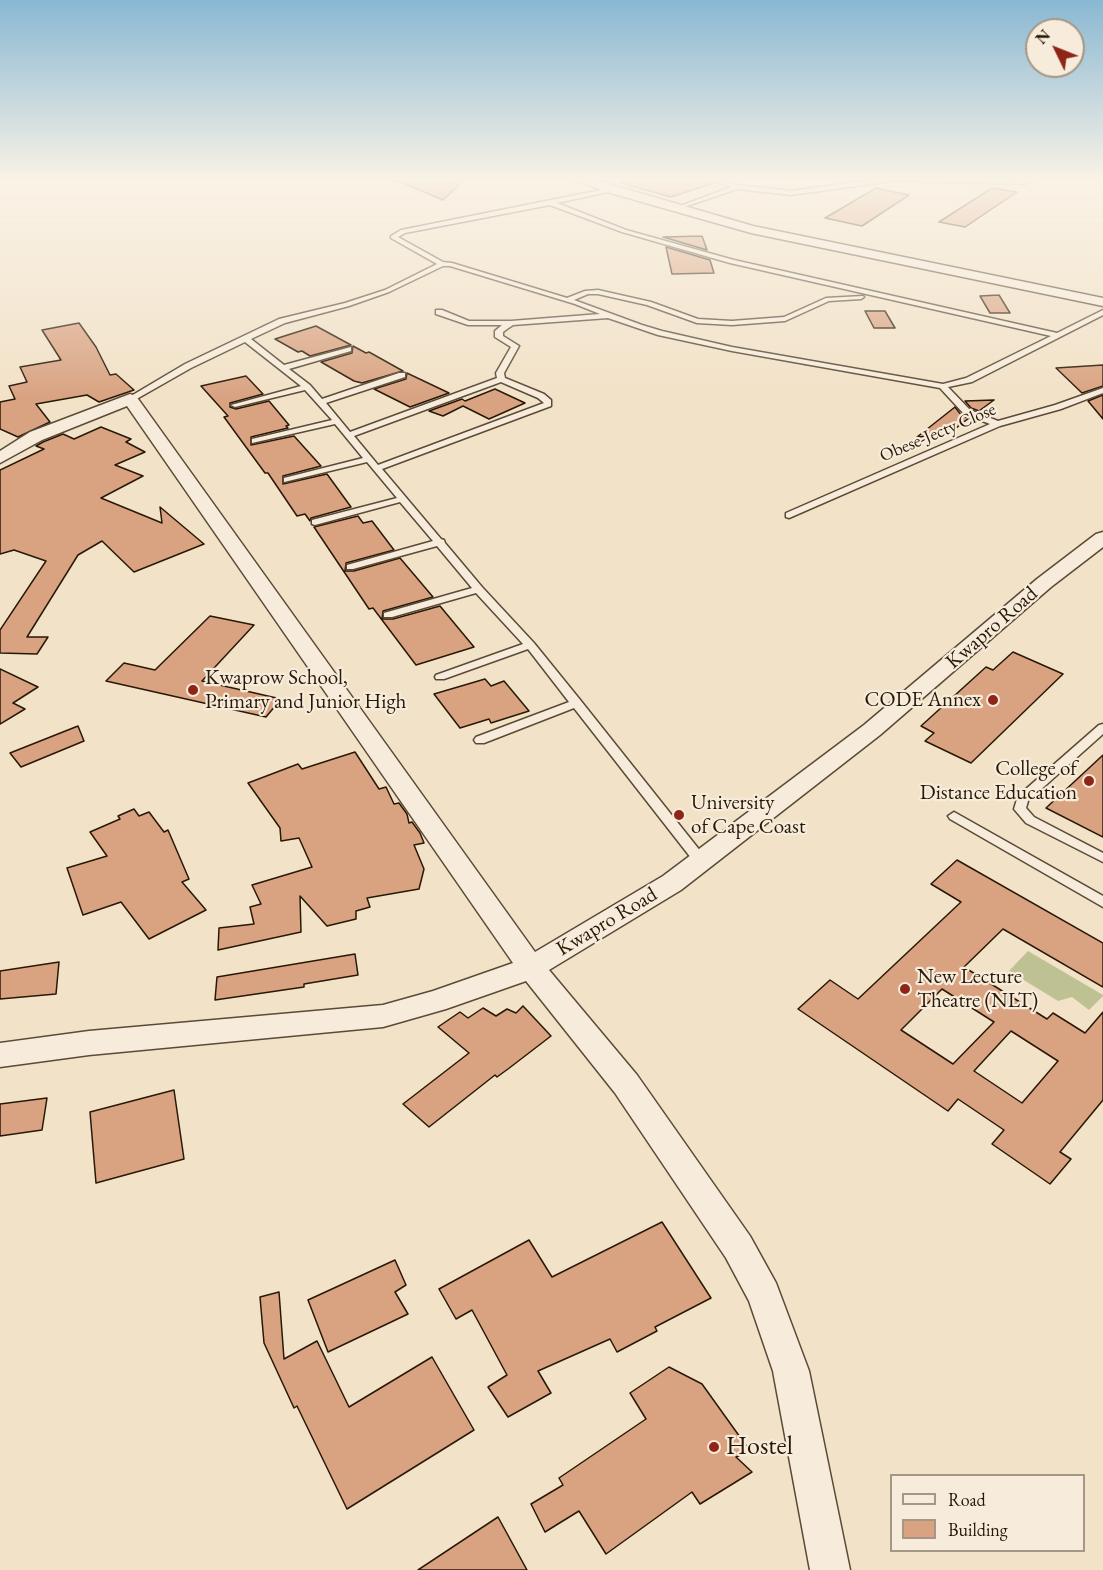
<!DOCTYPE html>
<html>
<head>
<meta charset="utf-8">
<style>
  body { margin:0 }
  #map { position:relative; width:1103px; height:1570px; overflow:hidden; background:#f2e2c8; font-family:"EB Garamond",serif }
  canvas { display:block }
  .legend { position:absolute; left:890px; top:1474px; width:195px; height:78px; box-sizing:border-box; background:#f7ecdb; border:2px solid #a49786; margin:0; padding:8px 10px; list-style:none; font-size:18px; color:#281806 }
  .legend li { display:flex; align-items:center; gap:12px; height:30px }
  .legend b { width:30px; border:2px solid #a49786 }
  .north { position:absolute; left:1025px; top:18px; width:60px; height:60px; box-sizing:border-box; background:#f7ecdb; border:2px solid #a49786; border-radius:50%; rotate:313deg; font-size:16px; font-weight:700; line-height:24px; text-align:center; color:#281806 }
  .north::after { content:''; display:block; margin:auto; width:21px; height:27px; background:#8f2418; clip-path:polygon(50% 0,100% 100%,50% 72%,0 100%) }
</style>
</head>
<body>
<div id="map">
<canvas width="1103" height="1570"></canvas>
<ul class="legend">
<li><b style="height:8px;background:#f7ecdb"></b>Road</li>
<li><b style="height:16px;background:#d9a382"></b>Building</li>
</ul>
<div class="north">N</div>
</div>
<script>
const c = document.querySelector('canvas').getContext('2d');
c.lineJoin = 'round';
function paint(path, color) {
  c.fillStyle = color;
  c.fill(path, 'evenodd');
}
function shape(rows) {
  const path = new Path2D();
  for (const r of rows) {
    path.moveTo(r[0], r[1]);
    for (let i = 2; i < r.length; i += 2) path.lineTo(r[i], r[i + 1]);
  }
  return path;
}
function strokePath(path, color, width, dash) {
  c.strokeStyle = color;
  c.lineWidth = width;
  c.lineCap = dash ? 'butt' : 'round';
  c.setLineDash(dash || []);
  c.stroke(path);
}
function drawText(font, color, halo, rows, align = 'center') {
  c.font = font + ' "EB Garamond",serif';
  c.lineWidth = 4.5;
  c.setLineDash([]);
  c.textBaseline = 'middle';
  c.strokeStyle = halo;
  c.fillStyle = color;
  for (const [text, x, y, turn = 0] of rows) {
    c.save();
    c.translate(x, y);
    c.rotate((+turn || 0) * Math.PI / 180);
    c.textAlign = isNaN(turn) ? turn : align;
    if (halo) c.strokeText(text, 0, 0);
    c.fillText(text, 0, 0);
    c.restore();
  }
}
paint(shape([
  [1028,951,1103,995,1103,996,1089,1010,1072,997,1058,1001,1009,971]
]), '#bec293');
const building = shape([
  [389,177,444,177,459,185,443,200,389,177],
  [622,177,703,177,714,183,671,197,621,183,622,177],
  [876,188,909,195,862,226,825,218,876,188],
  [992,188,1017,192,965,227,939,222,992,188],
  [702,236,707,250,663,237,702,236],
  [666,247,710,260,714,273,672,274,666,247],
  [999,295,1010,313,990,313,980,296,999,295],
  [865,311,885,311,895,328,874,328,865,311],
  [79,323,96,347,110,375,116,374,134,390,99,402,87,395,36,404,50,422,18,437,0,429,0,402,15,399,9,386,27,382,20,367,61,360,42,330,79,323],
  [316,326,351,345,310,356,302,351,298,352,275,339,316,326],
  [353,346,366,353,369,352,403,371,362,383,354,381,321,362,352,353,353,346],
  [1103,365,1103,386,1082,393,1056,368,1103,365],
  [407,373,409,374,449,393,410,407,374,389,406,379,407,373],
  [246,376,263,394,230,403,230,407,236,409,269,401,289,425,286,426,288,428,251,437,251,445,294,436,321,466,283,476,283,484,327,474,351,507,311,518,310,521,305,514,297,516,268,473,265,473,224,417,228,416,201,386,246,376],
  [495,389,525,403,489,419,463,406,443,416,429,411,462,399,465,401,495,389],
  [1103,395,1103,419,1088,401,1103,395],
  [994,400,979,411,971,408,965,401,994,400],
  [955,407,962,416,969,418,947,435,917,437,955,407],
  [101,427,131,439,126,442,145,452,115,465,143,476,101,498,162,523,160,507,204,544,134,572,102,541,78,555,27,637,48,637,37,654,0,653,0,630,46,561,14,550,0,554,0,470,44,449,36,446,43,442,63,434,74,439,101,427],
  [358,516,363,523,372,521,394,550,346,563,345,571,354,571,400,558,433,597,383,611,382,619,393,619,440,606,474,647,416,665,373,608,369,609,314,527,358,516],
  [210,616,254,625,202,681,281,699,266,717,106,681,124,663,155,670,210,616],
  [1013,652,1063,674,971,763,925,741,934,733,921,726,986,667,993,670,1013,652],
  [0,669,38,687,13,703,25,709,0,724,0,669],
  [485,679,491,686,504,681,529,711,491,723,489,719,460,728,434,694,485,679],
  [78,726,84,741,21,767,10,753,78,726],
  [355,752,379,789,386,787,394,804,399,803,407,814,409,823,412,822,420,833,424,843,414,845,424,869,419,889,367,898,370,907,356,911,356,919,327,926,300,896,301,932,218,950,219,928,254,924,250,907,261,904,252,885,312,867,299,838,281,841,280,828,248,783,298,764,302,769,355,752],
  [1103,755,1103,837,1046,808,1103,755],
  [134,809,139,816,149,812,164,832,168,830,189,879,182,882,206,910,149,939,121,902,83,915,67,868,107,856,90,832,120,819,118,816,134,809],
  [957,860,1103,943,1103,987,1003,929,964,967,1047,1019,1053,1013,1085,1033,1103,1012,1103,1100,1060,1152,1071,1159,1050,1184,992,1144,1004,1130,958,1099,948,1111,798,1009,830,980,858,999,961,902,931,884,957,860],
  [942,989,994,1022,953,1064,901,1030,942,989],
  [1011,1031,1058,1061,1022,1103,974,1071,1011,1031],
  [355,954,358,975,304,984,304,987,215,1000,217,977,355,954],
  [59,962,56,994,0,999,0,971,59,962],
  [523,1006,551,1036,508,1069,497,1077,495,1075,429,1127,403,1104,469,1053,438,1027,460,1012,468,1018,483,1008,496,1016,507,1009,516,1013,523,1006],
  [174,1090,184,1159,96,1183,90,1112,174,1090],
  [47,1098,42,1130,0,1136,0,1104,47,1098],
  [662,1222,711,1298,655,1327,657,1331,617,1352,610,1339,538,1371,551,1393,508,1417,488,1387,507,1375,472,1310,456,1319,439,1289,529,1240,552,1277,662,1222],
  [395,1260,406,1285,395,1292,408,1314,328,1352,308,1300,395,1260],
  [279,1292,284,1359,317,1341,349,1407,432,1357,474,1430,347,1509,297,1406,294,1408,264,1343,260,1297,279,1292],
  [669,1367,702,1384,750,1451,736,1457,752,1472,700,1504,692,1492,606,1554,579,1511,545,1532,531,1504,563,1485,559,1478,646,1419,630,1393,669,1367],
  [498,1517,527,1570,418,1570,498,1517]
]);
paint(building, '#d9a382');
strokePath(building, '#281806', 1.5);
const lane = shape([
  [705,177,715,177,737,185,791,191,892,177,1012,180,1039,177,1025,184,893,181,791,195,737,189,675,210,675,208,731,187,705,177],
  [611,188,613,191,557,203,626,230,734,260,1057,333,1103,310,1103,315,972,382,948,387,970,410,998,421,1055,405,1103,388,1103,393,1061,409,1000,426,789,518,786,517,786,513,990,424,964,414,940,388,732,351,658,335,608,318,513,325,507,329,503,332,503,336,519,346,504,373,505,378,544,394,551,400,551,406,382,469,441,539,444,540,445,543,482,587,534,643,581,701,705,857,706,860,705,863,700,864,695,863,574,708,484,743,476,743,474,740,476,737,569,702,528,649,444,679,436,679,435,677,436,675,523,644,476,593,392,617,384,617,384,613,472,588,437,546,353,569,347,569,347,565,433,541,400,502,315,525,312,524,312,520,397,498,367,462,284,482,284,478,363,458,335,424,252,443,252,439,332,420,305,390,235,407,231,405,301,386,245,342,191,368,133,401,126,399,185,364,279,319,345,303,385,290,437,264,391,238,391,236,401,230,611,188],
  [550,205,622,232,730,263,1051,336,966,378,943,384,732,347,662,331,642,325,574,300,588,294,598,294,647,305,697,323,732,325,785,321,829,301,861,299,864,297,863,296,826,298,784,317,732,321,698,319,651,302,598,290,585,291,567,298,452,263,443,262,398,237,405,233,550,205],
  [443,266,450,266,575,304,600,314,511,321,469,321,442,310,436,310,436,314,468,325,502,325,495,331,495,337,511,347,496,373,497,378,350,432,326,403,405,377,405,373,399,373,322,399,310,385,289,369,351,351,351,347,284,365,251,339,285,323,349,306,389,292,443,266],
  [501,382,538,398,544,403,378,465,354,436,501,382],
  [1103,724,1103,734,1028,801,1026,808,1034,817,1103,853,1103,862,1026,823,1014,809,1018,796,1099,725,1103,724],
  [954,812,1103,896,1103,907,950,819,948,816,954,812]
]);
const street = shape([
  [568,177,585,177,753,226,1103,298,1103,306,751,233,607,192,568,177],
  [130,394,136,396,535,952,663,876,864,725,1037,579,1096,534,1103,532,1103,547,1051,587,880,735,681,890,549,970,637,1075,750,1236,776,1283,809,1371,850,1570,810,1570,773,1371,749,1301,726,1258,615,1093,526,981,446,1009,383,1027,89,1055,0,1067,0,1043,89,1031,383,1005,433,991,513,963,127,406,42,440,0,463,0,451,30,432,130,394]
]);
strokePath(lane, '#5a4a36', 3);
strokePath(street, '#5a4a36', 3);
paint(lane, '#f7ecdb');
paint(street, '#f7ecdb');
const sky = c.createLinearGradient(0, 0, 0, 397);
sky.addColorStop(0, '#89b8d3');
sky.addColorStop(0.45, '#f9f2e6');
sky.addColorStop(1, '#f9f2e600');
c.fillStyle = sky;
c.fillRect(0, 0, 1103, 397);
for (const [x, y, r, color] of [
  [193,690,6,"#8f2418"],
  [993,700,6,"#8f2418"],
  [1089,781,6,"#8f2418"],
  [679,815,6,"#8f2418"],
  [905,989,6,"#8f2418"],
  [714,1447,6,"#8f2418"]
]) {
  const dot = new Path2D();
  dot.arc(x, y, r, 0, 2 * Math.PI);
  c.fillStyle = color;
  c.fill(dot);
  strokePath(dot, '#f7ecdb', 2);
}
drawText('18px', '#281806', '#f7ecdb', [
  ["Obese-Jecty Close",938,433,-23]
]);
drawText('21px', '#281806', '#f7ecdb', [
  ["Kwapro Road",992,628,-41],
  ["Kwapro Road",607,922,-31]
]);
drawText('21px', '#281806', '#f7ecdb', [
  ["Kwaprow School,",205,678],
  ["Primary and Junior High",205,702],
  ["CODE Annex",981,700,"right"],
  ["College of",1077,769,"right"],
  ["Distance Education",1077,793,"right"],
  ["University",691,803],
  ["of Cape Coast",691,827],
  ["New Lecture",917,977],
  ["Theatre (NLT)",917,1001]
], 'left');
drawText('26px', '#281806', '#f7ecdb', [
  ["Hostel",726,1447]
], 'left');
</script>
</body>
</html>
